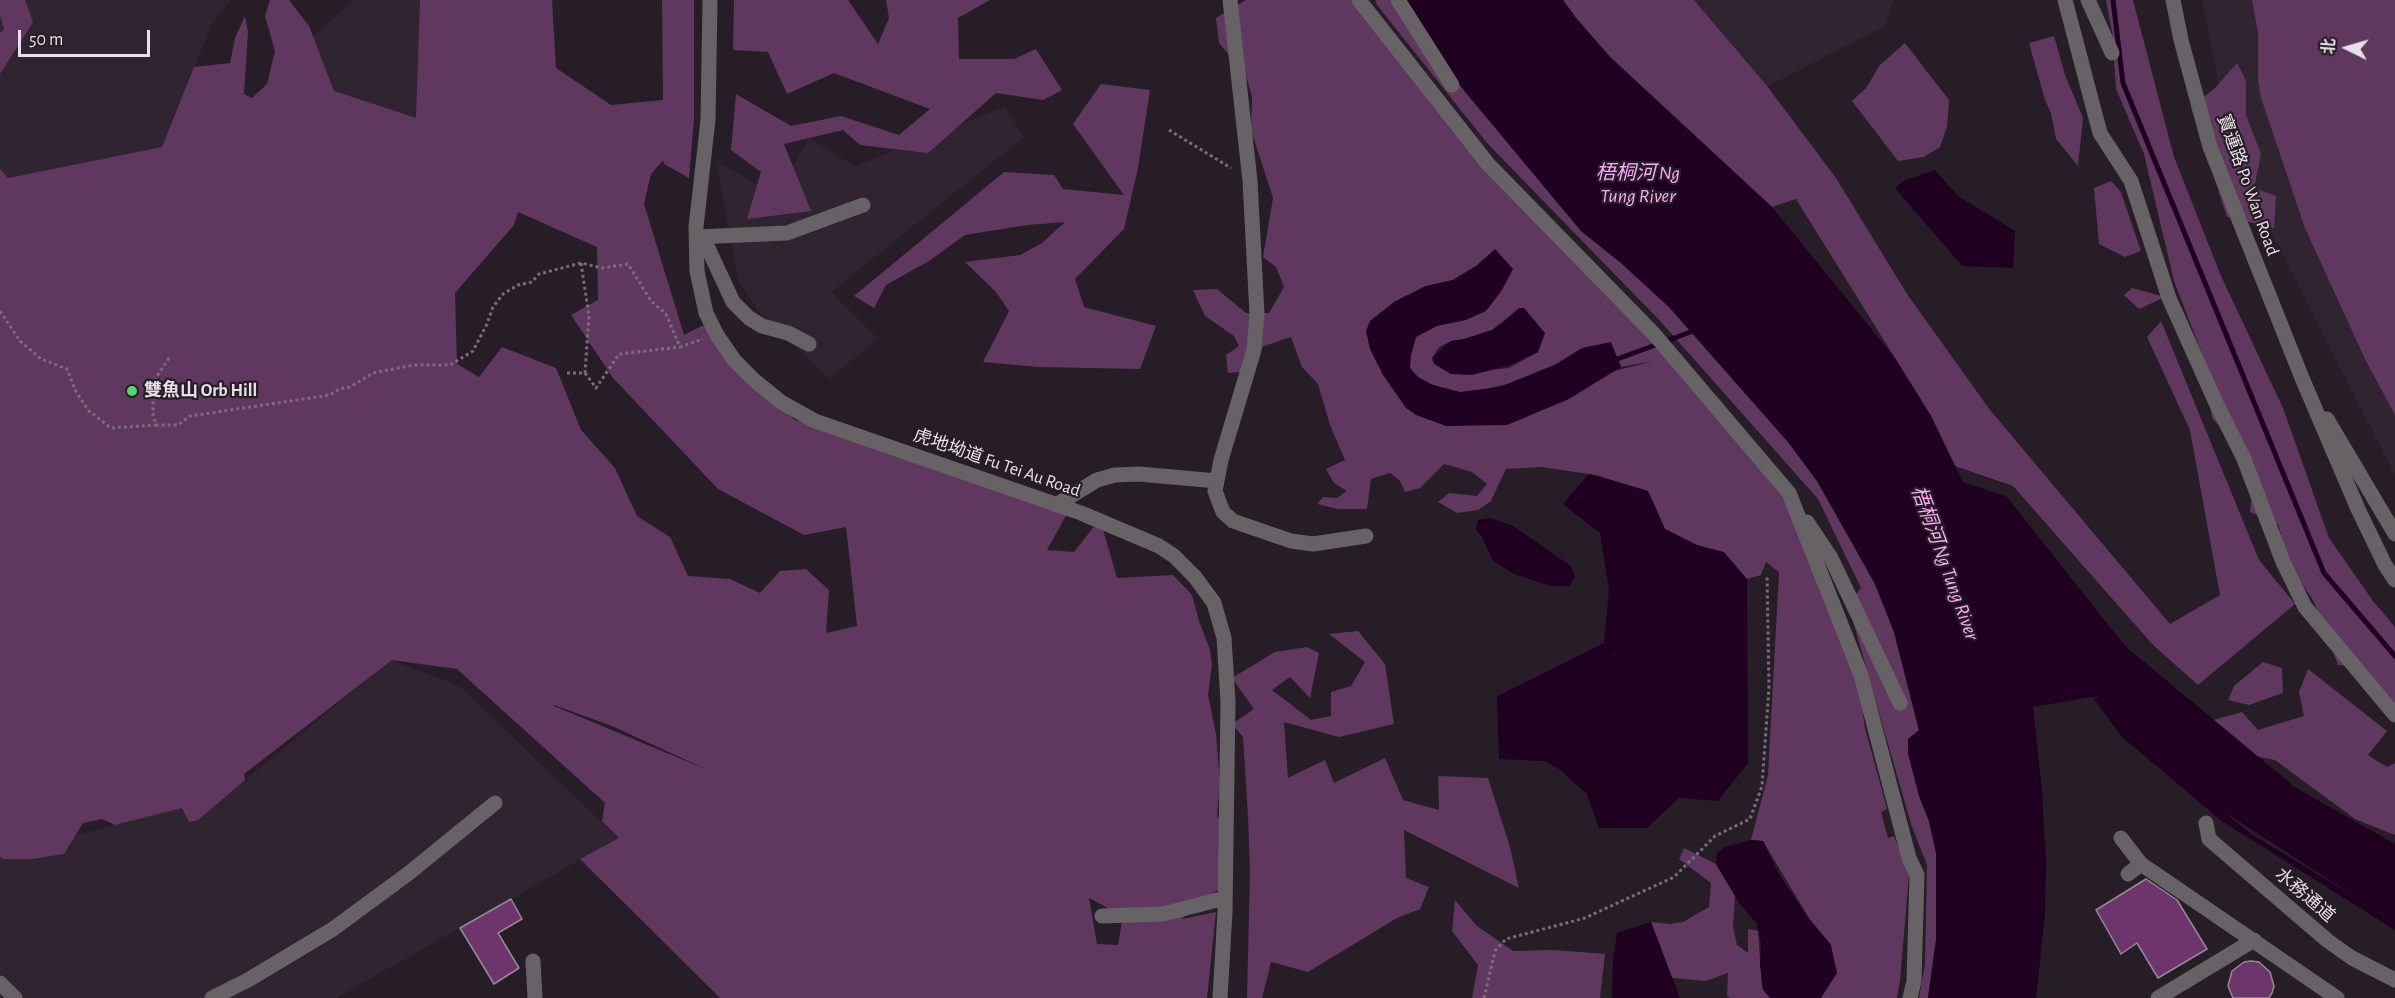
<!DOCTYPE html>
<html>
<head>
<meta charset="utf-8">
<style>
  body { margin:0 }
  #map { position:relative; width:2395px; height:998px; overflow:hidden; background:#261d26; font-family:"Alegreya Sans","Noto Sans SC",sans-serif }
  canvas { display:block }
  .north { position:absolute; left:2317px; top:18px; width:60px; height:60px; -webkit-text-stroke:4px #261d26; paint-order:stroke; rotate:275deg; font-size:16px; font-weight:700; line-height:24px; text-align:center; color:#e7e1e7 }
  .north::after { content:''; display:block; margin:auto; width:21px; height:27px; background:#e7e1e7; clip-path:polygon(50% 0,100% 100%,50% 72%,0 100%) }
  .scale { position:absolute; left:18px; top:30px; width:132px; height:27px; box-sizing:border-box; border:3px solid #e7e1e7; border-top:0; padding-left:8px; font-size:18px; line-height:21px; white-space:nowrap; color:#e7e1e7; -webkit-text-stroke:4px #261d26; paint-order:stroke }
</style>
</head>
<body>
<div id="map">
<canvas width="2395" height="998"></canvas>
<div class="north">北</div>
<div class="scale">50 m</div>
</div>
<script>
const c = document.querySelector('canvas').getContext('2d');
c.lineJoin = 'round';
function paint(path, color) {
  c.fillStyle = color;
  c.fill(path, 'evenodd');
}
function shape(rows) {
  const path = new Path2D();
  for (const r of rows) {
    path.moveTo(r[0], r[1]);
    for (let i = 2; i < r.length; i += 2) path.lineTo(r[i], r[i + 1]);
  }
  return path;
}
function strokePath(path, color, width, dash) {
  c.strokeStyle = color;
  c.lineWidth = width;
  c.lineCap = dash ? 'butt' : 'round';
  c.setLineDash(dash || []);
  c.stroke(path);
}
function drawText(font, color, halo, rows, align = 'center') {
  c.font = font + ' "Alegreya Sans","Noto Sans SC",sans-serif';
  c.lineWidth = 4.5;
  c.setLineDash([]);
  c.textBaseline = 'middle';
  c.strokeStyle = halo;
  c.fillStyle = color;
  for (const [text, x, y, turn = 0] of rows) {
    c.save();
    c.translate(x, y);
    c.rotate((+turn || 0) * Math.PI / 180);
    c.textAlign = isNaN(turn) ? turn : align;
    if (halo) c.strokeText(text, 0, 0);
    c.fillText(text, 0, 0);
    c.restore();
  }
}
paint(shape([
  [0,0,231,0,211,26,162,147,8,178,0,169],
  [354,0,421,0,420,71,412,165,324,189,312,37],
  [1694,0,1894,0,1884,27,1767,86],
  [2202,0,2395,0,2395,475,2233,157],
  [1005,107,1024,137,831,292,878,338,830,379,761,314,739,282,716,161,776,195,809,138,855,166],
  [391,660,459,686,619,838,336,998,0,998,0,855,226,796]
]), '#312431');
paint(shape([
  [0,0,25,0,33,22,0,74,0,33,4,29,0,15],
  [270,0,289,0,309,26,334,91,416,118,420,0,552,0,556,68,611,105,663,100,662,0,694,0,694,119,689,178,664,164,663,160,651,174,644,204,684,335,710,322,731,362,795,420,1073,503,1047,550,1074,552,1100,519,1117,578,1173,575,1192,595,1199,621,1210,650,1212,664,1208,695,1216,734,1220,783,1217,816,1227,828,1218,890,1198,902,1182,919,1216,912,1207,998,720,998,580,859,619,838,602,821,605,803,457,669,392,660,244,774,245,780,198,820,189,822,182,808,115,825,102,819,83,823,64,854,32,859,4,859,0,857,0,169,8,178,162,147,194,67,230,63,235,38,245,16,248,32,244,94,252,98,267,84,275,51,265,16],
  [518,212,597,247,598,300,571,315,613,378,718,489,804,535,846,527,857,626,826,633,829,590,806,569,780,571,760,593,730,579,688,576,670,537,637,516,615,468,581,430,556,368,502,347,479,377,457,364,455,293,514,225],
  [554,705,612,726,710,771,554,706],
  [1089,898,1123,916,1118,945,1097,944],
  [734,0,848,0,878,44,889,18,886,0,990,0,958,18,959,59,1014,59,1036,49,1062,90,1043,100,996,93,928,153,860,145,843,130,784,144,811,211,747,219,761,172,731,150,736,94,791,126,841,116,899,135,930,109,834,73,787,94,768,52,733,50],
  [1246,0,1358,0,1536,214,1789,493,1855,659,1865,728,1887,809,1881,812,1888,838,1894,836,1909,875,1900,980,1897,998,1819,998,1831,945,1810,920,1763,841,1751,840,1768,775,1779,572,1766,562,1761,575,1747,579,1722,555,1692,543,1665,529,1648,491,1596,475,1541,467,1506,469,1491,501,1478,510,1457,513,1438,502,1449,493,1477,496,1487,484,1472,472,1444,464,1420,488,1405,492,1400,481,1390,473,1371,479,1367,509,1338,509,1317,504,1323,497,1337,498,1347,491,1334,483,1326,469,1345,460,1330,425,1318,384,1302,367,1291,337,1264,346,1241,372,1228,373,1226,355,1239,346,1234,336,1205,316,1193,290,1217,289,1246,313,1269,313,1284,287,1276,267,1263,257,1273,198,1251,130,1252,97,1246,76,1219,43,1216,18],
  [1476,266,1416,337,1410,358,1410,368,1420,381,1463,394,1507,384,1608,343,1621,367,1653,361,1615,371,1406,408,1394,302,1426,286,1453,280],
  [1517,310,1538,352,1509,368,1451,374,1432,358,1439,347,1451,341,1464,339,1492,330],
  [1375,0,1404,0,1503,137,1581,231,1621,263,1669,307,1788,442,1817,481,1853,544,1875,584,1894,632,1919,731,1919,796,1929,821,1936,853,1936,940,1928,998,1919,998,1925,964,1927,865,1911,824,1848,604,1861,588,1818,499,1662,323,1487,143,1377,5],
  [1563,0,1694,0,1767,86,1836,178,1907,294,1990,410,2170,624,2220,595,2190,430,2147,337,2161,321,2259,560,2295,604,2198,685,2153,645,2013,486,1955,466,1931,416,1796,199,1772,207,1610,57,1576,18],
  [2106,0,2133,0,2174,157,2221,276,2283,408,2329,538,2373,601,2395,627,2395,705,2360,666,2338,665,2313,600,2289,564,2278,524,2250,512,2254,463,2212,418,2203,356,2174,281,2144,154,2116,89,2112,32],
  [2252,0,2395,0,2395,415,2365,359,2305,228,2261,98,2258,80,2258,32],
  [2054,36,2065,75,2083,118,2078,166,2056,139,2051,113,2045,100,2029,43],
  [1905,43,1949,100,1947,127,1940,147,1924,157,1898,161,1852,101,1866,88,1880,65],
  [2237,63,2246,81,2246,115,2261,154,2254,188,2276,196,2274,228,2227,217,2191,107,2216,87],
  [1101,84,1150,90,1138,168,1124,229,1075,279,1084,307,1156,326,1140,369,1039,367,983,362,1009,311,996,292,965,262,1020,255,1042,243,1065,222,1027,225,965,235,929,261,886,285,874,308,854,296,1004,172,1054,175,1063,189,1124,195,1073,124],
  [2111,181,2121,192,2141,251,2125,257,2099,244,2094,188],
  [2132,288,2165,297,2139,309,2124,295],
  [1358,631,1385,664,1394,724,1339,737,1284,722,1288,778,1325,760,1334,783,1385,758,1403,800,1439,810,1438,776,1488,778,1510,847,1519,888,1404,830,1406,878,1429,887,1420,909,1397,918,1308,972,1271,962,1262,998,1247,998,1250,872,1248,816,1243,737,1232,724,1254,709,1232,678,1275,652,1307,647,1319,653,1310,698,1290,677,1272,690,1311,720,1331,716,1331,692,1351,686,1365,662,1329,634],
  [2263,662,2282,668,2283,693,2249,705,2228,700,2234,686],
  [2308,669,2387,731,2368,755,2387,767,2395,763,2395,835,2355,819,2275,760,2240,753,2206,722,2242,712,2258,730,2304,716,2299,692],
  [1684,848,1716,864,1735,895,1733,927,1737,945,1748,953,1748,929,1758,931,1762,986,1771,998,1731,998,1727,996,1728,973,1706,981,1672,978,1651,922,1670,924,1683,922,1709,907,1711,883,1679,859],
  [1455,900,1477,926,1513,951,1554,950,1605,954,1600,998,1472,998,1478,965,1452,931]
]), '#60385f');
paint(shape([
  [1404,0,1563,0,1576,18,1610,57,1772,207,1895,358,1931,416,1963,482,2007,497,2125,646,2296,788,2395,844,2395,930,2223,822,2122,737,2094,699,2097,696,2033,707,2042,790,2046,861,2045,914,2036,998,1928,998,1936,940,1936,853,1929,821,1919,796,1908,754,1908,739,1919,730,1894,632,1875,584,1817,481,1788,442,1669,307,1621,263,1581,231,1466,93,1446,68],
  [2223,811,2359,899,2251,834],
  [1935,170,1958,196,2015,231,2013,268,1962,266,1895,188,1905,180],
  [1495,249,1513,269,1502,290,1486,311,1466,320,1437,326,1416,337,1411,355,1410,368,1418,377,1433,385,1460,392,1500,387,1553,366,1582,348,1611,342,1621,367,1569,399,1507,425,1446,426,1416,415,1406,408,1383,375,1370,349,1366,331,1370,321,1394,302,1426,286,1453,280,1476,266],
  [1519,308,1524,308,1545,333,1538,352,1510,365,1472,375,1451,374,1434,364,1432,358,1451,341,1464,339,1492,330,1505,321],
  [1589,474,1648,491,1665,529,1697,545,1724,552,1747,579,1748,763,1718,801,1679,798,1647,828,1599,828,1587,794,1559,769,1544,761,1499,759,1497,696,1604,643,1609,590,1600,533,1563,504],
  [1491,518,1513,526,1571,566,1575,576,1569,586,1550,586,1514,574,1493,561,1482,537,1476,530,1478,520],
  [1751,840,1763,841,1780,876,1807,916,1831,945,1837,973,1821,998,1770,998,1763,990,1760,965,1761,944,1757,924,1739,903,1716,864,1717,853,1726,847],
  [1651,922,1680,998,1612,998,1613,959,1617,933]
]), '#1f0020');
strokePath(shape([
  [2113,0,2123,83,2324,573,2395,656],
  [1612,361,1696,330]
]), '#1f0020', 5);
const building = shape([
  [2146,879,2177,900,2207,949,2158,978,2137,943,2121,954,2096,910,2146,879],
  [511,899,522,919,498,933,519,968,494,984,460,928,511,899],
  [2251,961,2259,962,2270,972,2274,986,2272,993,2269,998,2233,998,2228,986,2232,971,2244,962,2251,961]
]);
paint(building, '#6e356d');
strokePath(building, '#958a94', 1.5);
strokePath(shape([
  [1169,130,1231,168],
  [581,263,589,316,585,373],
  [0,311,20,341,41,359,67,369,76,392,89,411,111,428,156,425],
  [169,358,153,382,153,415,156,425,178,425,190,416,330,395,339,389,350,387,373,373,414,365,450,365,473,351,487,324,493,307,503,294,518,285,532,282,539,274,581,263,602,268,628,264,651,301,666,314,680,347,703,339],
  [567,373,585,373,596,388,619,354,680,347],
  [1484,998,1495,951,1506,939,1585,918,1674,877,1715,836,1750,819,1762,786,1769,688,1767,575]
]), '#776f77', 3, [3, 3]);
strokePath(shape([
  [710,0,708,120,696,227,697,271,706,313,717,335,734,360,754,380,781,402,815,421,1081,513,1159,546,1174,556,1195,577,1214,603,1224,638,1228,702,1225,912,1220,998],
  [1230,0,1250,181,1257,314,1254,350,1221,460,1215,491,1223,512,1233,521,1291,541,1313,544,1366,536],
  [1359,0,1488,164,1654,334,1789,493,1861,675,1909,858,1917,875,1914,981,1910,998],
  [1398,0,1452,85],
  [2065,0,2100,133,2131,181,2169,298,2216,403,2244,459,2283,562,2305,607,2395,715],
  [2088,0,2112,53],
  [2173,0,2181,40,2210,147,2302,378,2358,509,2385,565,2395,580],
  [696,237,787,233,863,205],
  [696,237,708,248,733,302,749,318,762,326,788,333,809,344],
  [2327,419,2395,534],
  [1056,505,1097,480,1115,475,1139,474,1217,481],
  [1807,522,1831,558,1900,703],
  [2206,823,2209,839,2328,941,2352,958,2395,980],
  [2121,838,2141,864,2337,998],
  [2128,874,2141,864],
  [1102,916,1163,914,1225,898],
  [533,961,535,998],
  [0,983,15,998],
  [212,998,248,980,333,929,409,873,495,803],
  [2158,998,2254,940]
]), '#676266', 15);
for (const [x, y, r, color] of [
  [132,391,6,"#55d671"]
]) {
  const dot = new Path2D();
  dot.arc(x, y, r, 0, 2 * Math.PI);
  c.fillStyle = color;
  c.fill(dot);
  strokePath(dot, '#261d26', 2);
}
drawText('18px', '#e7e1e7', '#261d26', [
  ["寶運路 Po Wan Road",2248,185,70],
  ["虎地坳道 Fu Tei Au Road",997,463,19],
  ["水務通道",2305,895,41]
]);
drawText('bold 18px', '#e7e1e7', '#261d26', [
  ["雙魚山 Orb Hill",144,391]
], 'left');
drawText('italic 20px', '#fda9fa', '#261d26', [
  ["梧桐河 Ng",1638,173],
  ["Tung River",1638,196],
  ["梧桐河 Ng Tung River",1945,563,70]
]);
</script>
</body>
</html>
